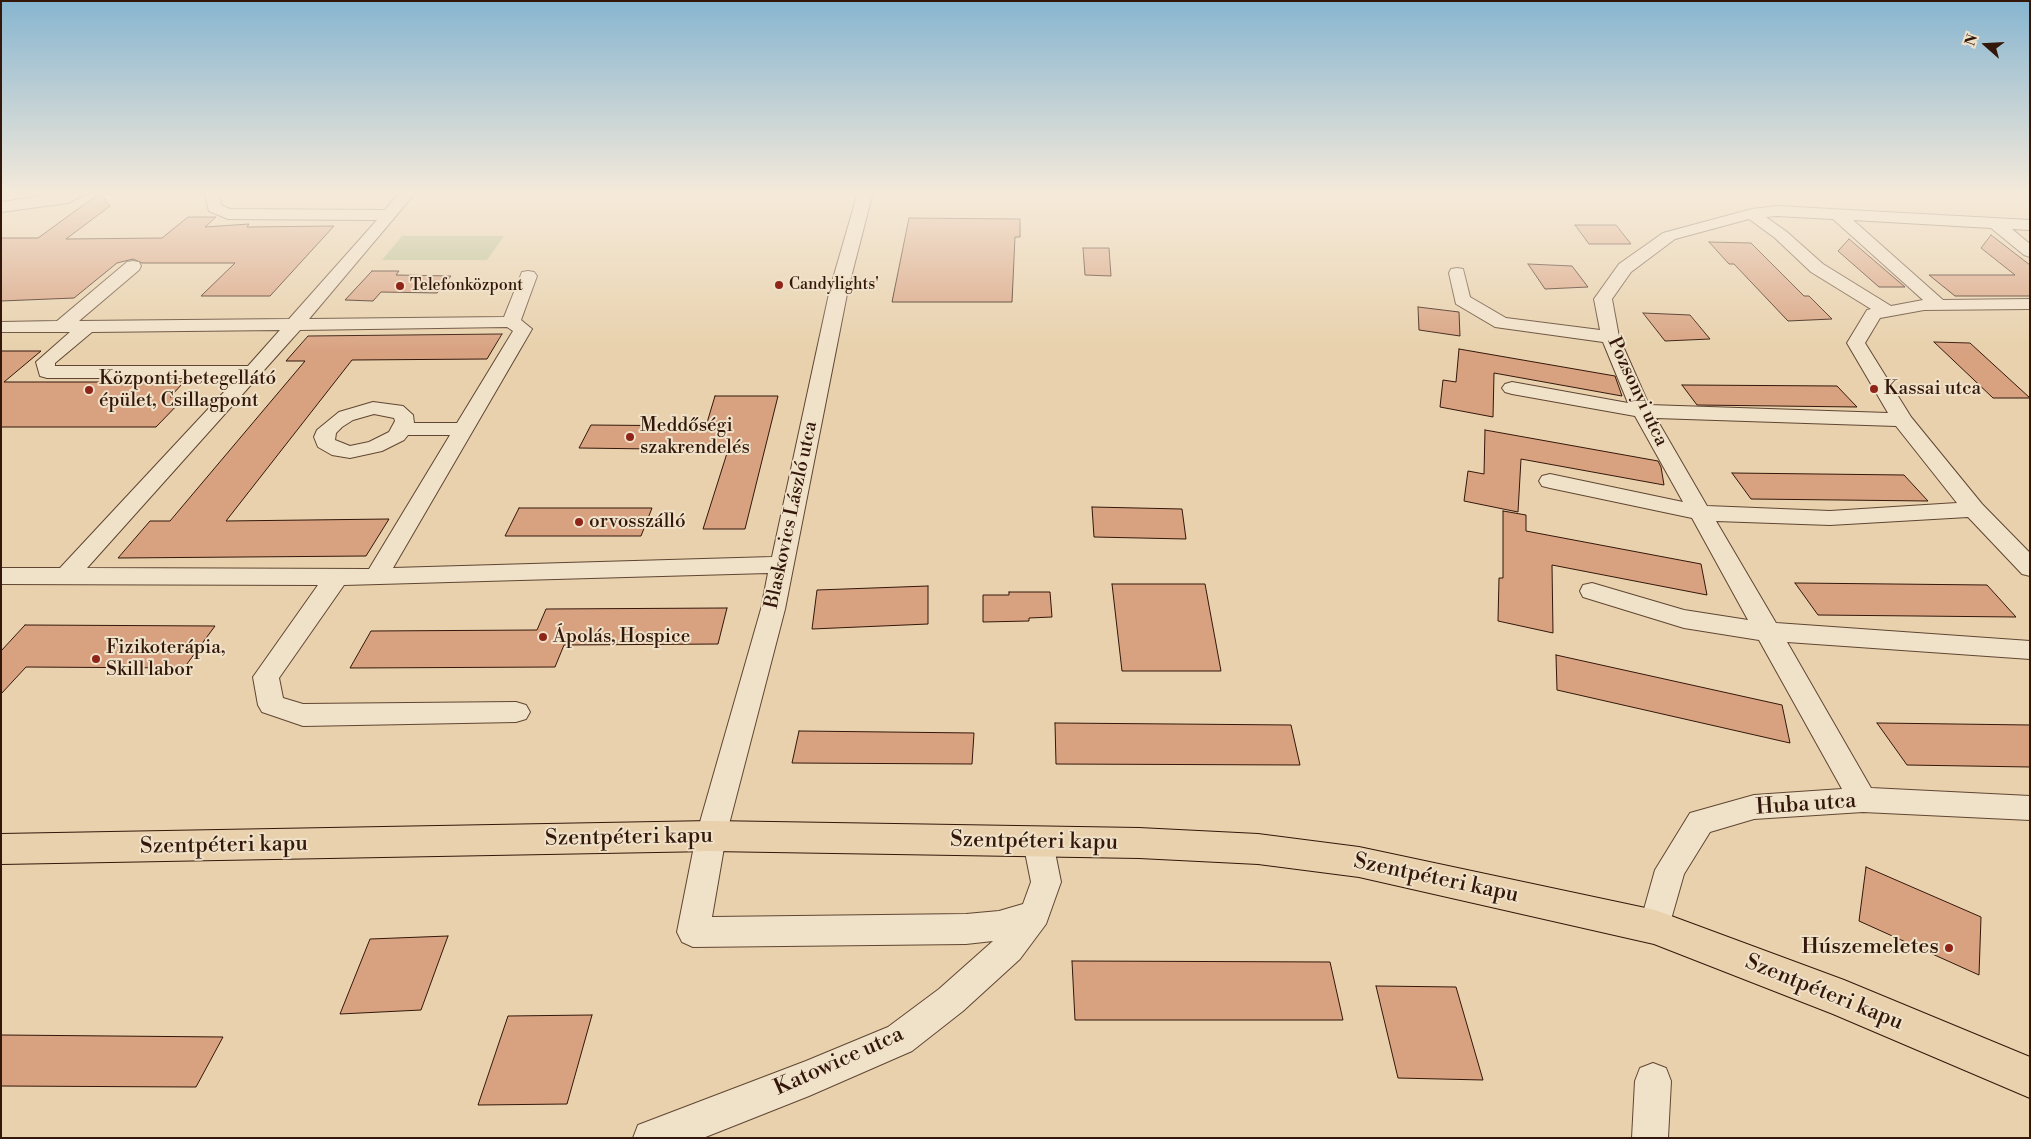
<!DOCTYPE html>
<html>
<head>
<meta charset="utf-8">
<style>
  body { margin:0 }
  #map { position:relative; width:2031px; height:1139px; overflow:hidden; background:#e8d1ac; font-family:"Libre Bodoni",serif }
  canvas { display:block }
  .frame { position:absolute; inset:0; border:2px solid #33170a; pointer-events:none }
  .north { position:absolute; left:1961px; top:20px; width:50px; height:50px; -webkit-text-stroke:4px #f0e1c9; paint-order:stroke; rotate:289deg; font-size:14px; font-weight:700; line-height:20px; text-align:center; color:#33170a }
  .north::after { content:''; display:block; margin:auto; width:18px; height:22px; background:#33170a; clip-path:polygon(50% 0,100% 100%,50% 72%,0 100%) }
</style>
</head>
<body>
<div id="map">
<canvas width="2031" height="1139"></canvas>
<div class="frame"></div>
<div class="north">N</div>
</div>
<script>
const c = document.querySelector('canvas').getContext('2d');
c.lineJoin = 'round';
function paint(path, color) {
  c.fillStyle = color;
  c.fill(path, 'evenodd');
}
function shape(rows) {
  const path = new Path2D();
  for (const r of rows) {
    path.moveTo(r[0], r[1]);
    for (let i = 2; i < r.length; i += 2) path.lineTo(r[i], r[i + 1]);
  }
  return path;
}
function strokePath(path, color, width, dash) {
  c.strokeStyle = color;
  c.lineWidth = width;
  c.lineCap = dash ? 'butt' : 'round';
  c.setLineDash(dash || []);
  c.stroke(path);
}
function drawText(font, color, halo, rows, align = 'center') {
  c.font = font + ' "Libre Bodoni",serif';
  c.lineWidth = 4;
  c.setLineDash([]);
  c.textBaseline = 'middle';
  c.strokeStyle = halo;
  c.fillStyle = color;
  for (const [text, x, y, turn = 0] of rows) {
    c.save();
    c.translate(x, y);
    c.rotate((+turn || 0) * Math.PI / 180);
    c.textAlign = isNaN(turn) ? turn : align;
    if (halo) c.strokeText(text, 0, 0);
    c.fillText(text, 0, 0);
    c.restore();
  }
}
paint(shape([
  [402,236,504,236,487,260,382,260]
]), '#b3bc8c');
const building = shape([
  [100,193,110,206,66,239,162,238,188,217,216,217,205,227,249,224,247,227,334,226,270,296,201,296,235,263,142,263,133,259,117,263,74,298,1,301,1,238,38,238,100,193],
  [909,218,1020,219,1020,237,1015,237,1012,302,892,302,909,218],
  [1575,225,1616,225,1631,244,1589,244,1575,225],
  [1991,235,2030,265,2030,296,1955,296,1929,275,2015,275,1981,248,1991,235],
  [1849,239,1905,287,1879,287,1838,251,1849,239],
  [1709,242,1751,243,1804,296,1809,296,1832,319,1788,321,1734,264,1729,264,1709,242],
  [1083,248,1109,248,1111,276,1085,275,1083,248],
  [1528,264,1572,266,1588,287,1545,289,1528,264],
  [372,271,399,271,396,275,451,276,437,293,381,292,373,301,345,300,372,271],
  [1418,307,1459,312,1460,336,1419,330,1418,307],
  [1643,313,1690,315,1710,339,1665,341,1643,313],
  [502,334,487,359,352,360,226,521,389,519,366,556,118,558,150,521,170,521,305,361,286,361,308,336,502,334],
  [1934,342,1970,343,2030,398,1993,398,1934,342],
  [1459,349,1615,376,1622,396,1494,373,1493,417,1440,407,1443,380,1456,382,1459,349],
  [1,351,41,351,4,382,184,382,170,397,185,397,156,427,1,427,1,351],
  [1682,385,1837,386,1857,407,1697,405,1682,385],
  [715,396,778,396,745,529,703,529,728,450,579,448,591,425,706,426,715,396],
  [1485,430,1658,461,1661,467,1664,485,1521,459,1518,512,1464,501,1468,471,1484,474,1485,430],
  [1732,473,1904,475,1928,501,1751,499,1732,473],
  [1092,507,1182,509,1186,539,1094,537,1092,507],
  [519,508,652,508,641,536,505,536,519,508],
  [1503,511,1526,515,1526,531,1701,564,1707,595,1552,565,1553,633,1498,621,1499,578,1503,578,1503,511],
  [1795,583,1987,585,2016,617,1818,615,1795,583],
  [1112,584,1205,584,1221,671,1122,671,1112,584],
  [928,586,928,624,812,629,817,590,928,586],
  [1009,592,1050,592,1052,617,1029,618,1029,621,983,622,983,595,1009,595,1009,592],
  [727,608,718,644,564,645,555,667,350,668,371,631,537,630,546,609,727,608],
  [25,625,215,626,184,668,26,667,1,694,1,651,25,625],
  [1556,655,1782,705,1790,743,1557,690,1556,655],
  [1055,723,1291,725,1300,765,1056,764,1055,723],
  [1877,723,2030,725,2030,767,1907,765,1877,723],
  [799,731,974,733,972,764,792,763,799,731],
  [1866,867,1981,917,1979,975,1859,921,1866,867],
  [448,936,421,1010,340,1014,370,939,448,936],
  [1072,961,1330,962,1343,1020,1075,1020,1072,961],
  [1376,986,1456,987,1483,1080,1398,1078,1376,986],
  [592,1015,567,1104,478,1105,508,1016,592,1015],
  [1,1035,223,1037,196,1087,1,1086,1,1035]
]);
paint(building, '#d8a281');
strokePath(building, '#33170a', 1);
const minor = shape([
  [68,192,90,192,68,203,1,212,1,202,68,192],
  [204,192,219,192,221,205,230,209,385,210,400,192,416,192,309,319,504,317,522,272,528,271,534,272,537,276,521,320,532,329,393,568,772,557,830,289,858,192,873,192,848,289,785,609,726,836,712,917,966,914,999,911,1023,904,1031,882,1023,842,1027,833,1038,829,1049,833,1053,842,1061,882,1046,924,1020,959,963,1011,912,1051,809,1096,703,1138,633,1138,638,1125,806,1061,888,1027,939,989,993,941,966,944,693,947,682,942,677,932,696,836,761,609,768,573,344,585,279,678,283,698,303,704,516,702,526,705,530,712,526,719,516,722,303,726,262,712,258,705,253,677,318,585,1,584,1,568,60,568,237,378,47,378,40,376,36,362,70,332,1,332,1,322,57,321,127,262,133,261,139,262,141,266,139,270,79,321,289,319,377,220,228,219,209,211,204,192],
  [507,327,513,331,457,423,414,423,413,415,403,406,373,402,339,412,317,430,314,437,318,447,332,455,350,458,382,451,404,440,408,435,450,435,369,569,87,568,300,330,507,327],
  [280,330,248,366,55,366,55,363,92,332,280,330],
  [374,414,394,418,395,421,389,432,369,442,350,446,335,440,336,433,342,427,353,420,374,414],
  [1777,206,2030,220,2030,230,2012,229,2030,244,2030,257,2024,255,1991,228,1853,220,1943,300,2030,299,2030,309,1924,310,1880,318,1865,343,1911,417,1982,504,2030,553,2030,576,2022,574,1968,517,1830,525,1716,521,1776,623,2030,641,2030,659,1787,642,1871,788,2030,796,2030,820,1863,812,1754,819,1710,832,1684,874,1666,937,1655,942,1644,937,1639,927,1655,870,1690,813,1754,795,1842,789,1759,640,1684,628,1583,597,1580,591,1583,585,1592,583,1684,610,1748,620,1692,518,1550,488,1542,486,1539,481,1542,476,1550,474,1683,502,1635,416,1512,394,1505,392,1502,388,1505,384,1512,382,1628,403,1603,342,1495,327,1456,304,1449,273,1451,269,1457,268,1463,269,1470,297,1506,318,1600,330,1594,299,1619,264,1663,233,1752,209,1777,206],
  [1777,216,1833,219,1923,300,1891,306,1823,264,1787,232,1766,217,1777,216],
  [1749,219,1775,238,1811,272,1871,309,1867,310,1847,343,1888,413,1649,405,1619,337,1612,299,1631,272,1675,239,1749,219],
  [1656,418,1896,426,1957,503,1830,511,1707,506,1656,418],
  [1653,1063,1666,1068,1671,1081,1668,1138,1632,1138,1635,1081,1640,1068,1653,1063]
]);
const major = shape([
  [711,821,1139,828,1258,834,1359,847,1655,910,1844,980,2030,1057,2030,1098,1833,1014,1654,944,1359,877,1258,864,1139,858,711,851,1,864,1,834,711,821]
]);
strokePath(minor, '#604632', 2);
strokePath(major, '#33170a', 2);
paint(minor, '#f0e1c9');
paint(major, '#e8d1ac');
const sky = c.createLinearGradient(0, 0, 0, 352);
sky.addColorStop(0, '#87b5d0');
sky.addColorStop(0.55, '#f5eada');
sky.addColorStop(1, '#f5eada00');
c.fillStyle = sky;
c.fillRect(0, 0, 2031, 352);
for (const [x, y, r, color] of [
  [779,285,5,"#8f2418"],
  [400,286,5,"#8f2418"],
  [1874,389,5,"#8f2418"],
  [89,390,5,"#8f2418"],
  [630,437,5,"#8f2418"],
  [579,522,5,"#8f2418"],
  [543,637,5,"#8f2418"],
  [96,659,5,"#8f2418"],
  [1949,948,5,"#8f2418"]
]) {
  const dot = new Path2D();
  dot.arc(x, y, r, 0, 2 * Math.PI);
  c.fillStyle = color;
  c.fill(dot);
  strokePath(dot, '#f0e1c9', 2);
}
drawText('16px', '#33170a', '#f0e1c9', [
  ["Candylights'",789,285],
  ["Telefonközpont",410,286]
], 'left');
drawText('19px', '#33170a', '#f0e1c9', [
  ["Központi betegellátó",99,379],
  ["épület, Csillagpont",99,401],
  ["Kassai utca",1884,389],
  ["Meddőségi",640,426],
  ["szakrendelés",640,448],
  ["orvosszálló",589,522],
  ["Ápolás, Hospice",553,637],
  ["Fizikoterápia,",106,648],
  ["Skill labor",106,670]
], 'left');
drawText('19px', '#33170a', '#f0e1c9', [
  ["Pozsonyi utca",1637,392,65],
  ["Blaskovics László utca",792,515,-78]
]);
drawText('22px', '#33170a', '#f0e1c9', [
  ["Huba utca",1806,805,-4],
  ["Szentpéteri kapu",629,838,-1],
  ["Szentpéteri kapu",1034,842,1],
  ["Szentpéteri kapu",224,846,-1],
  ["Szentpéteri kapu",1436,879,12],
  ["Szentpéteri kapu",1824,993,22],
  ["Katowice utca",839,1062,-24]
]);
drawText('22px', '#33170a', '#f0e1c9', [
  ["Húszemeletes",1939,948]
], 'right');
</script>
</body>
</html>
